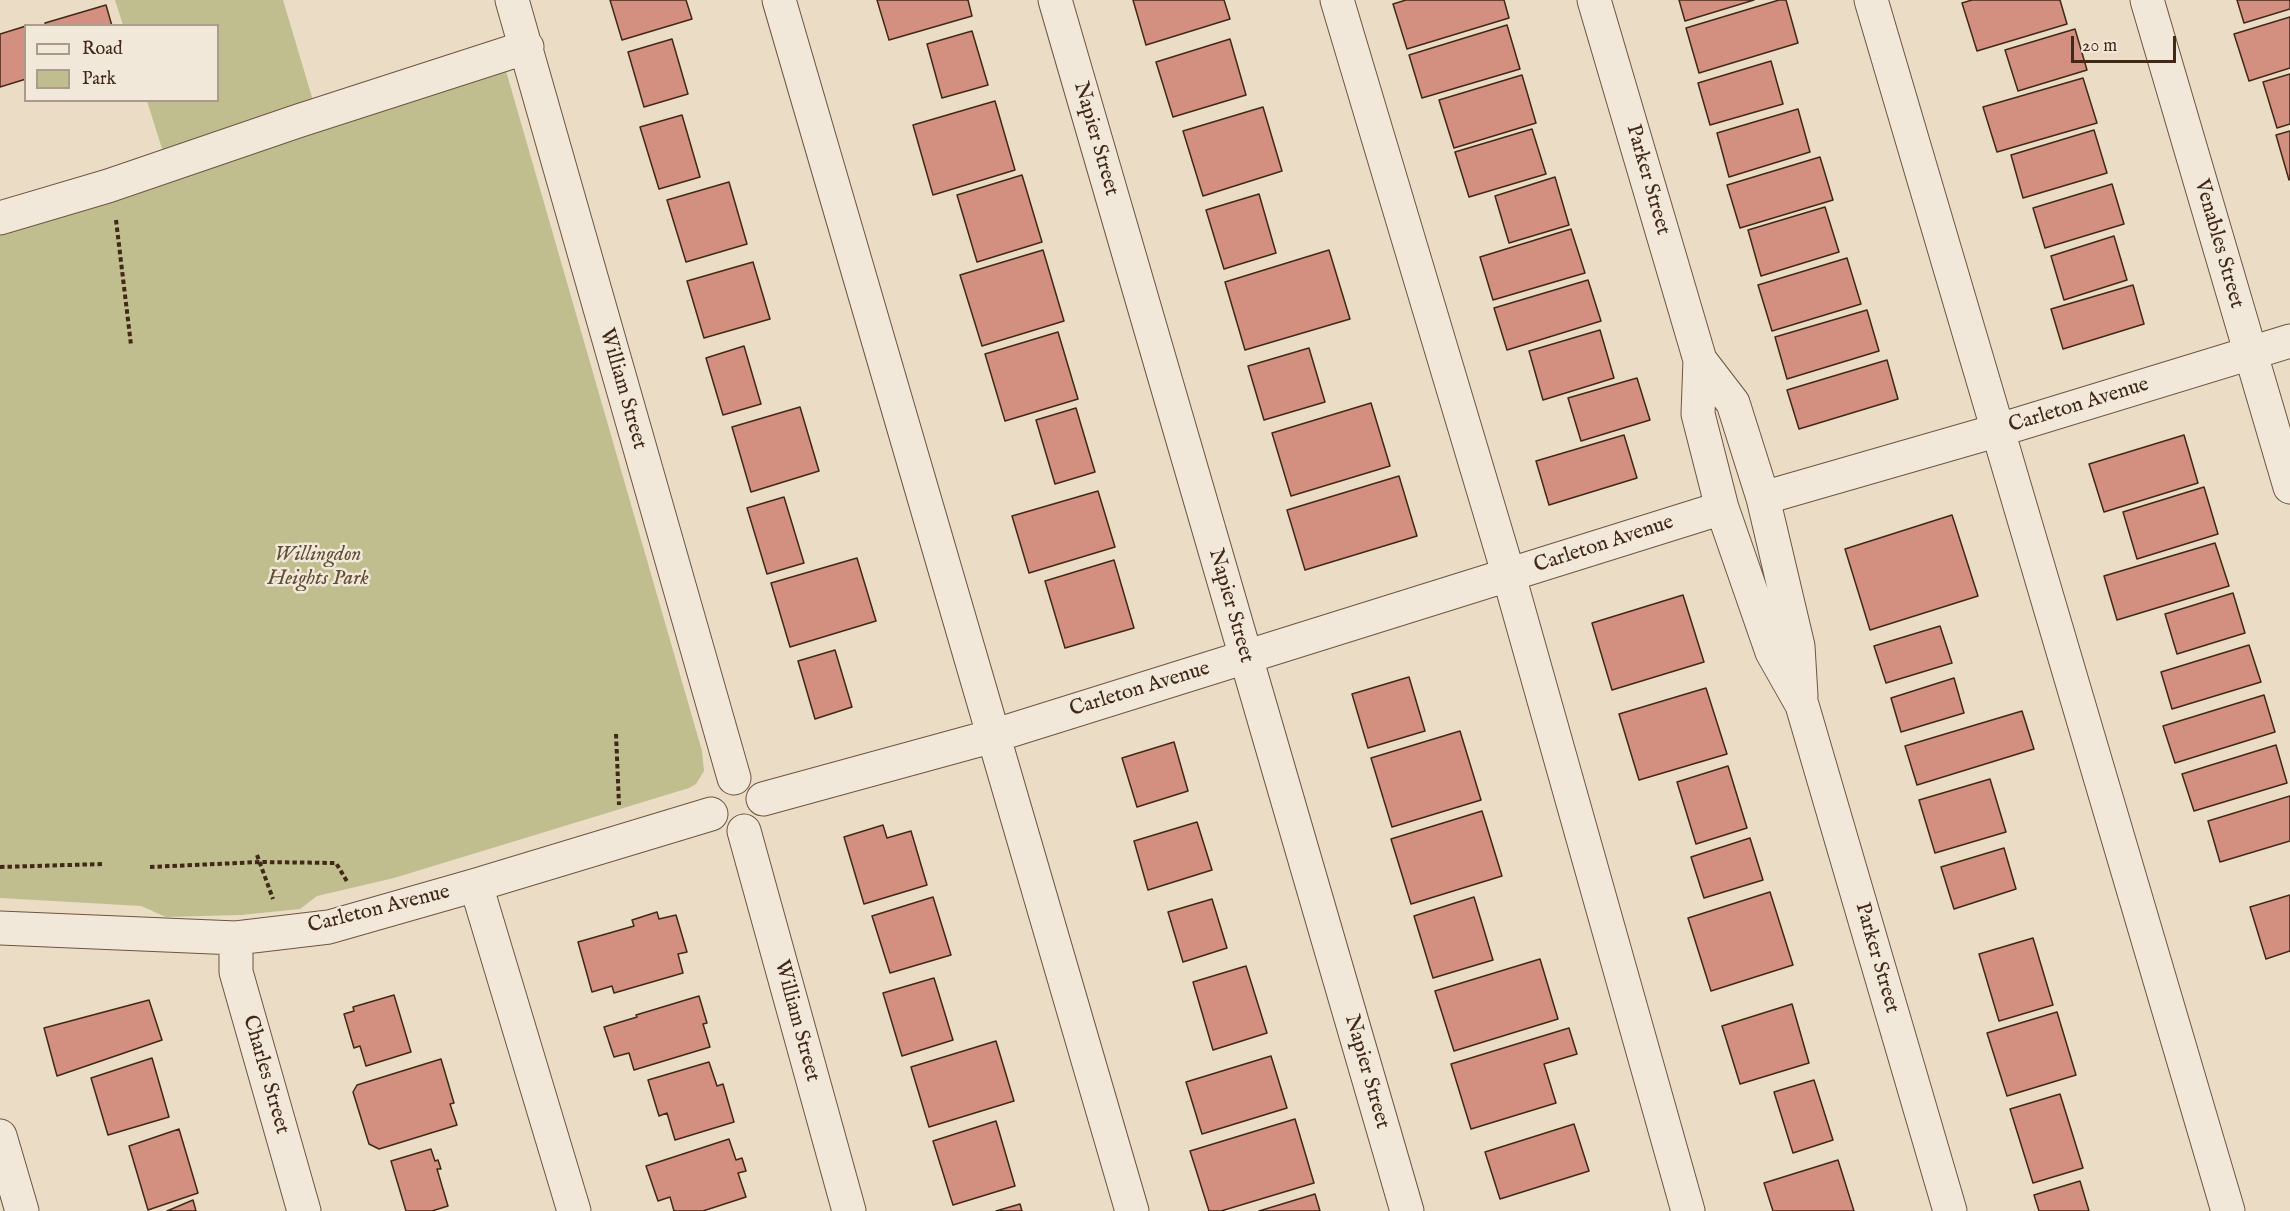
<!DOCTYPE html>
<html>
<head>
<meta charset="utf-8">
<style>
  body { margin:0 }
  #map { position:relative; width:2290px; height:1211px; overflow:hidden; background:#ebdcc5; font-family:"IM FELL English",serif }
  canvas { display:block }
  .legend { position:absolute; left:24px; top:24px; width:195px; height:78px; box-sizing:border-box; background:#f2e8d9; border:2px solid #ab9b8b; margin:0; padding:8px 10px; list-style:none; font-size:18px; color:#412817 }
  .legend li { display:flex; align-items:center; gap:12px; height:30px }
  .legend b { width:30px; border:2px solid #ab9b8b }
  .scale { position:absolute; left:2071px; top:36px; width:105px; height:27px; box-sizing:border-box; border:3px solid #412817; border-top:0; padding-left:8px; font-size:18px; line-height:21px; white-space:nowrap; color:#412817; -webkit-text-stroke:4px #f2e8d9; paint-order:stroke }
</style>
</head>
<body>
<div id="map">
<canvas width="2290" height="1211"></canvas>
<ul class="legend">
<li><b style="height:8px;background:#f2e8d9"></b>Road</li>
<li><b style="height:16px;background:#c0be8f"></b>Park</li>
</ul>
<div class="scale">20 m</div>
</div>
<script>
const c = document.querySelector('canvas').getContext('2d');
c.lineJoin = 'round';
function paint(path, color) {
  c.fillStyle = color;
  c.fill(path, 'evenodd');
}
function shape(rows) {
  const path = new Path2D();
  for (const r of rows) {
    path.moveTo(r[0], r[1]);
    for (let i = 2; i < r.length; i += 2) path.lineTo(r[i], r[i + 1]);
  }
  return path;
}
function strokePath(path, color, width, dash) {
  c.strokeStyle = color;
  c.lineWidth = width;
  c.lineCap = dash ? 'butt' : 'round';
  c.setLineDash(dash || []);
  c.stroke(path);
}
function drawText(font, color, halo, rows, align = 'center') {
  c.font = font + ' "IM FELL English",serif';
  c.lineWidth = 5;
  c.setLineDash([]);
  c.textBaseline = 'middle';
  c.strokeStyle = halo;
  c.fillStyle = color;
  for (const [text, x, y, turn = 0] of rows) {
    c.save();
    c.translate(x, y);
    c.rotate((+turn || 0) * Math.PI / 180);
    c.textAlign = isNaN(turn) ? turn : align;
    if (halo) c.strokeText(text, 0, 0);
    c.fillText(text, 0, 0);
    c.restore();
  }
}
paint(shape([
  [115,0,283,0,317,114,502,57,702,751,704,771,696,784,689,788,394,878,317,896,300,909,241,915,166,917,141,906,0,898,0,202,164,155,147,101,218,100,218,26,123,25]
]), '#c0be8f');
const building = shape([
  [610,0,686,0,692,19,622,40,610,0],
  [877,0,968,0,972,16,889,40,877,0],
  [1133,0,1224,0,1230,19,1146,45,1133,0],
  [1406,0,1504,0,1509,18,1407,49,1393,4,1406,0],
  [1679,0,1754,0,1685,21,1679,0],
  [1779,0,1786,0,1798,43,1699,73,1686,28,1779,0],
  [1972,0,2060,0,2067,24,1977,51,1962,3,1972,0],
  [2237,0,2290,0,2290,9,2244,23,2237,0],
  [106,5,112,26,46,26,45,23,106,5],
  [2290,17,2290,68,2249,81,2234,34,2290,17],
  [1507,25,1520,69,1422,98,1409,55,1507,25],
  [26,26,26,79,0,87,0,34,26,26],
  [2075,29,2087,70,2018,91,2005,50,2075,29],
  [972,31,988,85,942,98,927,44,972,31],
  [672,39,688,94,644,107,628,52,672,39],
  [1230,39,1246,95,1173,117,1156,62,1230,39],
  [1771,61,1783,104,1710,125,1698,83,1771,61],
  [2290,74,2290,124,2277,128,2263,82,2290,74],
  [1522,75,1536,123,1454,148,1439,100,1522,75],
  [2083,78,2097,123,1997,152,1983,107,2083,78],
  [995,101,1015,170,933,195,913,125,995,101],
  [1263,107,1282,171,1203,196,1183,131,1263,107],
  [1798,109,1810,152,1729,177,1717,133,1798,109],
  [682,115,700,177,659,189,640,127,682,115],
  [1532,129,1546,174,1469,197,1455,152,1532,129],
  [2094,130,2107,173,2023,198,2011,155,2094,130],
  [2290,131,2290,179,2289,180,2276,135,2290,131],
  [1820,157,1833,200,1740,228,1727,185,1820,157],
  [1022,175,1042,242,977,262,957,195,1022,175],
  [1555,177,1569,225,1509,243,1495,196,1555,177],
  [729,182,747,244,686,262,667,200,729,182],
  [2112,184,2124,224,2045,248,2033,208,2112,184],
  [1259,194,1276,253,1224,269,1206,210,1259,194],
  [1825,207,1839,252,1761,276,1748,230,1825,207],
  [1571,229,1585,273,1493,300,1480,257,1571,229],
  [2114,236,2127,280,2064,300,2051,256,2114,236],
  [1043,250,1064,321,982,346,960,275,1043,250],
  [1329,250,1350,319,1245,350,1225,282,1329,250],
  [1847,258,1861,304,1772,331,1758,285,1847,258],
  [753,262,770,319,704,338,687,281,753,262],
  [1588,280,1601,321,1507,350,1494,308,1588,280],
  [2133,285,2144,324,2063,349,2051,309,2133,285],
  [1867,310,1879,351,1787,379,1775,337,1867,310],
  [1600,330,1614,378,1543,400,1529,351,1600,330],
  [1058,332,1078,399,1005,421,985,354,1058,332],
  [744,346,761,404,723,415,706,358,744,346],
  [1309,348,1325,402,1264,420,1248,366,1309,348],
  [1887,360,1898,399,1799,429,1787,390,1887,360],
  [1637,378,1650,420,1581,441,1568,398,1637,378],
  [1371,403,1390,466,1291,496,1272,433,1371,403],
  [800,407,819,471,751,492,732,427,800,407],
  [1076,408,1095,472,1055,484,1036,420,1076,408],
  [1624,435,1637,478,1549,505,1536,461,1624,435],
  [2184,435,2198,483,2104,512,2089,464,2184,435],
  [1399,476,1417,536,1305,570,1287,510,1399,476],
  [2204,487,2218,534,2137,559,2123,512,2204,487],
  [1098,491,1115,547,1029,573,1012,516,1098,491],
  [784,497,804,563,767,574,747,508,784,497],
  [1952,515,1978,596,1870,630,1845,549,1952,515],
  [2215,543,2229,586,2117,620,2104,576,2215,543],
  [857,558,876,621,790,647,771,583,857,558],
  [1114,560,1134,628,1065,648,1045,581,1114,560],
  [2233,593,2245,633,2177,654,2165,614,2233,593],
  [1683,595,1704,662,1612,690,1592,623,1683,595],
  [1940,626,1952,663,1886,683,1874,646,1940,626],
  [2249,645,2261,682,2172,709,2161,672,2249,645],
  [835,650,852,707,815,719,798,661,835,650],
  [1409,677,1425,731,1368,748,1352,694,1409,677],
  [1954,678,1964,713,1901,732,1891,698,1954,678],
  [1706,688,1727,754,1639,780,1619,714,1706,688],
  [2264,695,2275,732,2175,763,2163,726,2264,695],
  [2022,711,2034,749,1917,785,1905,746,2022,711],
  [1460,731,1481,800,1392,827,1371,758,1460,731],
  [1174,742,1188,791,1137,807,1122,758,1174,742],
  [2276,745,2287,783,2194,811,2182,774,2276,745],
  [1728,766,1747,828,1696,844,1677,782,1728,766],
  [1990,779,2006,832,1935,853,1919,800,1990,779],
  [2290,796,2290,841,2220,862,2208,821,2290,796],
  [1482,811,1502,876,1411,904,1391,839,1482,811],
  [1197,822,1212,870,1148,890,1134,841,1197,822],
  [883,825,887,838,911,831,927,885,864,904,844,837,883,825],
  [1750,838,1763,880,1704,898,1691,857,1750,838],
  [2004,848,2016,889,1954,909,1941,867,2004,848],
  [1770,892,1793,965,1711,991,1688,918,1770,892],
  [2290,895,2290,951,2266,959,2250,907,2290,895],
  [933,897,951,955,890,973,872,916,933,897],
  [1474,897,1493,960,1433,978,1414,916,1474,897],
  [1212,899,1227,948,1183,962,1168,912,1212,899],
  [657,912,659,919,676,915,687,952,678,954,683,973,614,993,612,986,592,992,578,942,634,926,632,920,657,912],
  [2033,938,2053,1005,1999,1021,1979,954,2033,938],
  [1540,959,1558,1019,1454,1051,1435,991,1540,959],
  [1246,966,1267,1033,1213,1050,1193,982,1246,966],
  [934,978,953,1040,902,1056,883,993,934,978],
  [394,995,411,1052,366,1066,360,1046,354,1048,344,1014,354,1011,353,1007,394,995],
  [699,996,707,1023,703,1024,710,1047,634,1070,629,1053,614,1057,604,1027,637,1017,636,1015,699,996],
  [149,1000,162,1040,57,1076,44,1028,149,1000],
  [1792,1004,1809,1063,1740,1084,1722,1026,1792,1004],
  [2057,1012,2076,1075,2007,1096,1987,1033,2057,1012],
  [1569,1028,1577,1054,1544,1064,1556,1103,1471,1129,1451,1064,1569,1028],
  [996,1041,1014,1101,929,1127,911,1067,996,1041],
  [1271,1056,1287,1108,1202,1134,1186,1082,1271,1056],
  [152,1058,169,1117,108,1135,91,1078,152,1058],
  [441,1059,454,1103,450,1104,457,1125,379,1149,369,1144,353,1092,357,1085,441,1059],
  [709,1062,717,1086,723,1084,734,1122,675,1140,667,1113,659,1116,648,1080,709,1062],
  [1814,1080,1833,1140,1793,1153,1774,1092,1814,1080],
  [2060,1094,2083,1168,2033,1183,2010,1109,2060,1094],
  [1295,1119,1314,1183,1221,1211,1209,1211,1190,1151,1295,1119],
  [996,1121,1015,1186,953,1205,933,1141,996,1121],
  [1574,1124,1589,1171,1500,1199,1485,1152,1574,1124],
  [179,1129,198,1193,148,1210,129,1146,179,1129],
  [729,1139,736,1160,742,1158,746,1171,738,1173,746,1197,703,1211,674,1211,670,1197,658,1201,646,1166,729,1139],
  [431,1149,435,1161,438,1160,441,1169,437,1169,448,1206,432,1211,406,1211,391,1161,431,1149],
  [1838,1160,1854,1211,1773,1211,1764,1183,1838,1160],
  [2080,1181,2089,1211,2039,1211,2034,1195,2080,1181],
  [1315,1194,1320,1211,1259,1211,1315,1194],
  [193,1200,196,1211,167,1211,193,1200],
  [1020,1204,1022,1211,996,1211,1020,1204]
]);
paint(building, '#d39081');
strokePath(building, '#412817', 1.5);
const minor = shape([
  [512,0,734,778],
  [779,0,1132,1211],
  [1055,0,1407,1211],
  [1337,0,1509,576,1688,1211],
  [1594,0,1700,360,1698,414,1722,508,1772,652,1802,705,1950,1211],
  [1871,0,2228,1211],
  [2147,0,2290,487],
  [0,218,108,186,298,121,527,47],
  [1700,360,1733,403,1763,498,1798,646,1801,696],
  [1763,498,1999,430,2290,341],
  [763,799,993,736,1722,508],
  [744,831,849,1211],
  [476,885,574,1211],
  [0,928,236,938,329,927,476,885,711,814],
  [236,938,236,972,304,1211],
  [0,1136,22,1211]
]);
strokePath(minor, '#6c5542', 35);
strokePath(shape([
  [116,220,131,345],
  [616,734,619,805],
  [257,855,273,899],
  [0,867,103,864],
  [150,867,260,862,336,863,348,883]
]), '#412817', 4, [4.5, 3]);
strokePath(minor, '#f2e8d9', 33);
drawText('21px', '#412817', '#f2e8d9', [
  ["Napier Street",1095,139,74],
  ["Parker Street",1647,180,74],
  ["Venables Street",2218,244,74],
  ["William Street",622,389,74],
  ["Carleton Avenue",2079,406,-17],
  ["Carleton Avenue",1604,545,-18],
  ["Napier Street",1230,606,74],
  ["Carleton Avenue",1140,690,-17],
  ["Carleton Avenue",379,910,-14],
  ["Parker Street",1876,958,74],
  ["William Street",796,1021,75],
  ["Napier Street",1366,1072,74],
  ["Charles Street",265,1075,74]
]);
drawText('italic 21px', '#614e35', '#f2e8d9', [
  ["Willingdon",318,556],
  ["Heights Park",318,580]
]);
</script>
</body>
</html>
